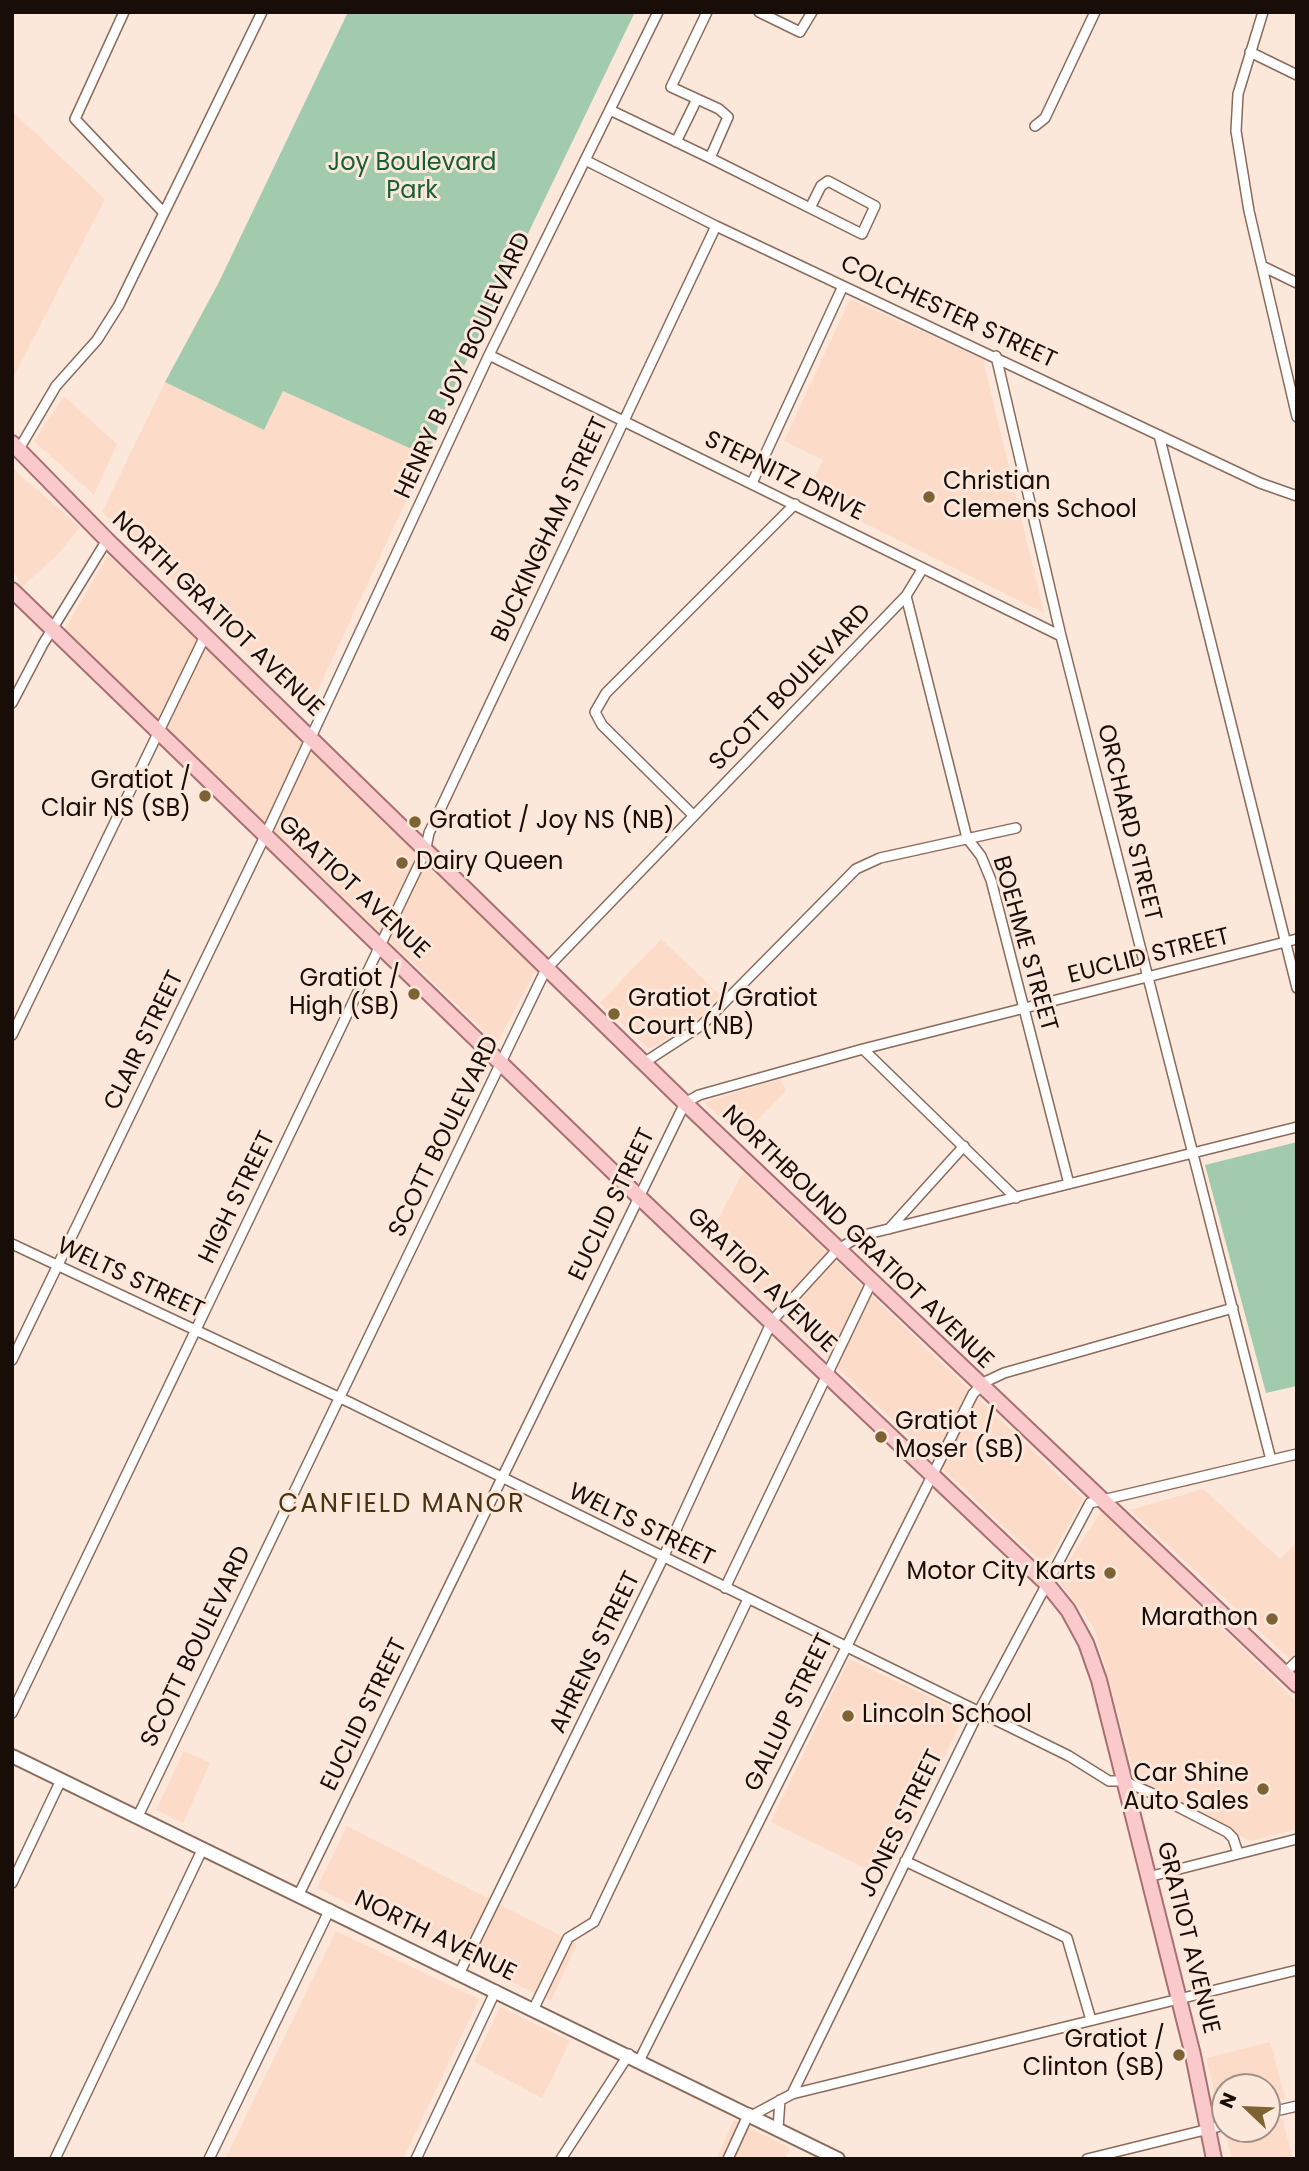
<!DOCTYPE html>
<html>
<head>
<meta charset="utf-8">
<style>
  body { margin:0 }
  #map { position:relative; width:1309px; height:2171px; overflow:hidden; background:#fce7db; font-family:Poppins,sans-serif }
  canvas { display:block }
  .frame { position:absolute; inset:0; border:14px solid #180d07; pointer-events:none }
  .north { position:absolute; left:1211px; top:2073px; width:70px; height:70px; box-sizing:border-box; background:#fce7db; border:2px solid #a19086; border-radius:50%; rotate:293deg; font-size:19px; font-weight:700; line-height:28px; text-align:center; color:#180d07 }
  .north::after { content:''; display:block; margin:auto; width:24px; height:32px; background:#7d6334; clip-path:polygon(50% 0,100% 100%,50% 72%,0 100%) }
</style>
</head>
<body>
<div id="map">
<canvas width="1309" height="2171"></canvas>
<div class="frame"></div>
<div class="north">N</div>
</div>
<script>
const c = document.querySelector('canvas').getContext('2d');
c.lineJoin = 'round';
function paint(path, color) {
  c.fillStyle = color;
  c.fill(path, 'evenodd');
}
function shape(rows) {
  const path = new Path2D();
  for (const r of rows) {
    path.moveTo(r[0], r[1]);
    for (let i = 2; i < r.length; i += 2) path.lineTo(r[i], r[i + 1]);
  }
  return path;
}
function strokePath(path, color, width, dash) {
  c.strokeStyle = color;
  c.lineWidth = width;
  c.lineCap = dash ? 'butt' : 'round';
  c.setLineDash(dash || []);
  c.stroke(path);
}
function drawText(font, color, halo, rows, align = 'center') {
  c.font = font + ' Poppins,sans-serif';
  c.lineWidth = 6;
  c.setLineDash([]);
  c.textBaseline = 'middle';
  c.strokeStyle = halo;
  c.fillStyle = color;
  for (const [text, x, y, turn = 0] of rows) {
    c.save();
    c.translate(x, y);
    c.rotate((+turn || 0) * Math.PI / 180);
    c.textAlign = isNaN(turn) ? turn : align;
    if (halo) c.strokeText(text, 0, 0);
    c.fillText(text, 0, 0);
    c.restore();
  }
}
paint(shape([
  [12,111,105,199,12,380],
  [850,299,983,359,1044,613,807,494,823,460,784,441],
  [165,382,264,430,283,391,427,456,308,711,102,512],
  [64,396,117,444,94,495,34,441],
  [12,468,80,527,59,553,22,587,12,568],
  [108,555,537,968,497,1043,64,631],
  [661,939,720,995,693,1023,649,1049,600,1003],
  [780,1079,786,1091,741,1137,704,1102],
  [743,1172,1083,1499,1045,1566,706,1242],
  [1203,1489,1280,1559,1297,1543,1297,1666,1130,1510],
  [1102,1510,1297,1702,1297,1829,1250,1841,1137,1782,1094,1627,1057,1579],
  [849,1659,965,1714,885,1878,771,1822],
  [184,1751,210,1763,183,1823,156,1810],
  [347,1826,577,1944,551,2001,317,1888],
  [336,1931,479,1999,403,2159,225,2159],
  [500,2007,570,2041,542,2098,474,2062],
  [1270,2042,1285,2098,1267,2102,1267,2087,1225,2087,1225,2113,1219,2114,1206,2058],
  [1282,2118,1293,2159,1232,2159,1226,2135,1247,2129,1267,2129,1267,2123],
  [734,2120,790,2148,785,2159,716,2159]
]), '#fddbc9');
paint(shape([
  [348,12,635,12,452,391,427,456,283,391,264,430,165,382,219,282],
  [1297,1142,1297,1386,1266,1393,1205,1165]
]), '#a1cbac');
const street = shape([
  [124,12,75,119,164,213],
  [707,12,671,87,719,109,728,117,710,158],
  [759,12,800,32,812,12],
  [1263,12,1238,94,1236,131,1249,211,1297,417],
  [1250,52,1297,75],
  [610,110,710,158,862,234,875,206,828,181,821,186,810,208],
  [1035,126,1045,118,1095,12],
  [676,142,697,99],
  [585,160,716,226,1260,483,1297,496],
  [1262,266,1297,283],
  [489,355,1061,636],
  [996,356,1061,636,1271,1460],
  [1159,435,1297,988],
  [19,449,56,386,97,340,119,305,262,12],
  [752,483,843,286],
  [906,596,967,838,981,856,991,880,1069,1184],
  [12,703,43,644,107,540],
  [694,816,602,725,595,712,606,693,795,504],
  [12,1035,205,636],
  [863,1049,1016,1198],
  [645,1062,702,1025,856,869,880,858,1016,828],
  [889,1229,964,1146],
  [12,1244,351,1403,1069,1756,1109,1781,1124,1781,1151,1793,1227,1832,1233,1838,1238,1853],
  [12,1360,265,836,489,355,658,12],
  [725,1588,871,1283],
  [1285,1673,1297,1661],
  [12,1713,425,852,429,833,716,226],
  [138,1816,546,969,906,596,923,568],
  [905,1861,1067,1938,1091,2020],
  [1148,1877,1297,1839],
  [12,1883,61,1780],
  [299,1894,685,1103,699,1095,863,1049,1297,939],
  [460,1972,663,1558,772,1321,837,1250,860,1236,1297,1127],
  [534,2008,568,1938,594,1922,748,1599],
  [640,2059,973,1394,985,1382,1004,1373,1233,1308],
  [792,2094,978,1713,1090,1503,1297,1454],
  [1267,2113,1297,2106],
  [753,2115,792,2094,1297,1970],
  [778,2128,780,2100],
  [55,2159,203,1848],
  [209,2159,330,1909],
  [416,2159,496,1990],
  [561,2159,629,2054],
  [728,2159,749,2113],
  [1087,2159,1225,2125]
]);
const secondary = shape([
  [12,1756,838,2159]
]);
const primary = shape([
  [12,443,107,540,685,1103,1297,1685],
  [12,590,638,1196,1047,1584,1068,1610,1086,1643,1099,1680,1193,2055,1214,2159]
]);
strokePath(street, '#8a6b5b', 12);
strokePath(secondary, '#8a6b5b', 16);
strokePath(primary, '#a87070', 18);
strokePath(street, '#fff', 9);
strokePath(secondary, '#fff', 12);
strokePath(primary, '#fac9cb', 14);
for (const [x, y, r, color] of [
  [929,497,7,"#7d6334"],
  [205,796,7,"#7d6334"],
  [415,822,7,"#7d6334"],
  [402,863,7,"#7d6334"],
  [414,994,7,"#7d6334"],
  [614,1014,7,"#7d6334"],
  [881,1437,7,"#7d6334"],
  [1110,1573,7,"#7d6334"],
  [1272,1619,7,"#7d6334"],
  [848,1716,7,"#7d6334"],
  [1263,1789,7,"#7d6334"],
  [1179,2055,7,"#7d6334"]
]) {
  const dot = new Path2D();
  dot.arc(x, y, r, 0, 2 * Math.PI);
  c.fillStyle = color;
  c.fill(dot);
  strokePath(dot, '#fce7db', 2.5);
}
drawText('24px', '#165f35', '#fce7db', [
  ["Joy Boulevard",412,164],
  ["Park",412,192]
]);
drawText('24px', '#180d07', '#fce7db', [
  ["COLCHESTER STREET",948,313,25],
  ["HENRY B JOY BOULEVARD",464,366,-65],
  ["STEPNITZ DRIVE",784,477,26],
  ["BUCKINGHAM STREET",551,530,-65],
  ["NORTH GRATIOT AVENUE",217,615,44],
  ["SCOTT BOULEVARD",791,688,-46],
  ["ORCHARD STREET",1128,823,76],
  ["GRATIOT AVENUE",353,888,43],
  ["BOEHME STREET",1024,944,74],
  ["EUCLID STREET",1149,957,-14],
  ["CLAIR STREET",145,1041,-64],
  ["SCOTT BOULEVARD",445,1137,-64],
  ["HIGH STREET",238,1198,-64],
  ["EUCLID STREET",613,1205,-64],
  ["NORTHBOUND GRATIOT AVENUE",857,1238,44],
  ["WELTS STREET",130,1279,25],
  ["GRATIOT AVENUE",761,1281,44],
  ["WELTS STREET",641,1526,26],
  ["SCOTT BOULEVARD",197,1647,-64],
  ["AHRENS STREET",596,1653,-64],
  ["GALLUP STREET",790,1713,-64],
  ["EUCLID STREET",365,1715,-64],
  ["JONES STREET",902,1824,-64],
  ["NORTH AVENUE",435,1937,26],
  ["GRATIOT AVENUE",1187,1938,76]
]);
drawText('24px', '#180d07', '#fce7db', [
  ["Christian",943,483],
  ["Clemens School",943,511],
  ["Gratiot /",191,782,"right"],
  ["Clair NS (SB)",191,810,"right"],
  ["Gratiot / Joy NS (NB)",429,822],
  ["Dairy Queen",416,863],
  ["Gratiot /",400,980,"right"],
  ["High (SB)",400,1008,"right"],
  ["Gratiot / Gratiot",628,1000],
  ["Court (NB)",628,1028],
  ["Gratiot /",895,1423],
  ["Moser (SB)",895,1451],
  ["Motor City Karts",1096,1573,"right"],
  ["Marathon",1258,1619,"right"],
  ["Lincoln School",862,1716],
  ["Car Shine",1249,1775,"right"],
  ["Auto Sales",1249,1803,"right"],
  ["Gratiot /",1165,2041,"right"],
  ["Clinton (SB)",1165,2069,"right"]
], 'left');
c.letterSpacing = '2px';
drawText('26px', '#48340e', '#fce7db', [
  ["CANFIELD MANOR",402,1505]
]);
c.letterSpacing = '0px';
</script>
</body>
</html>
